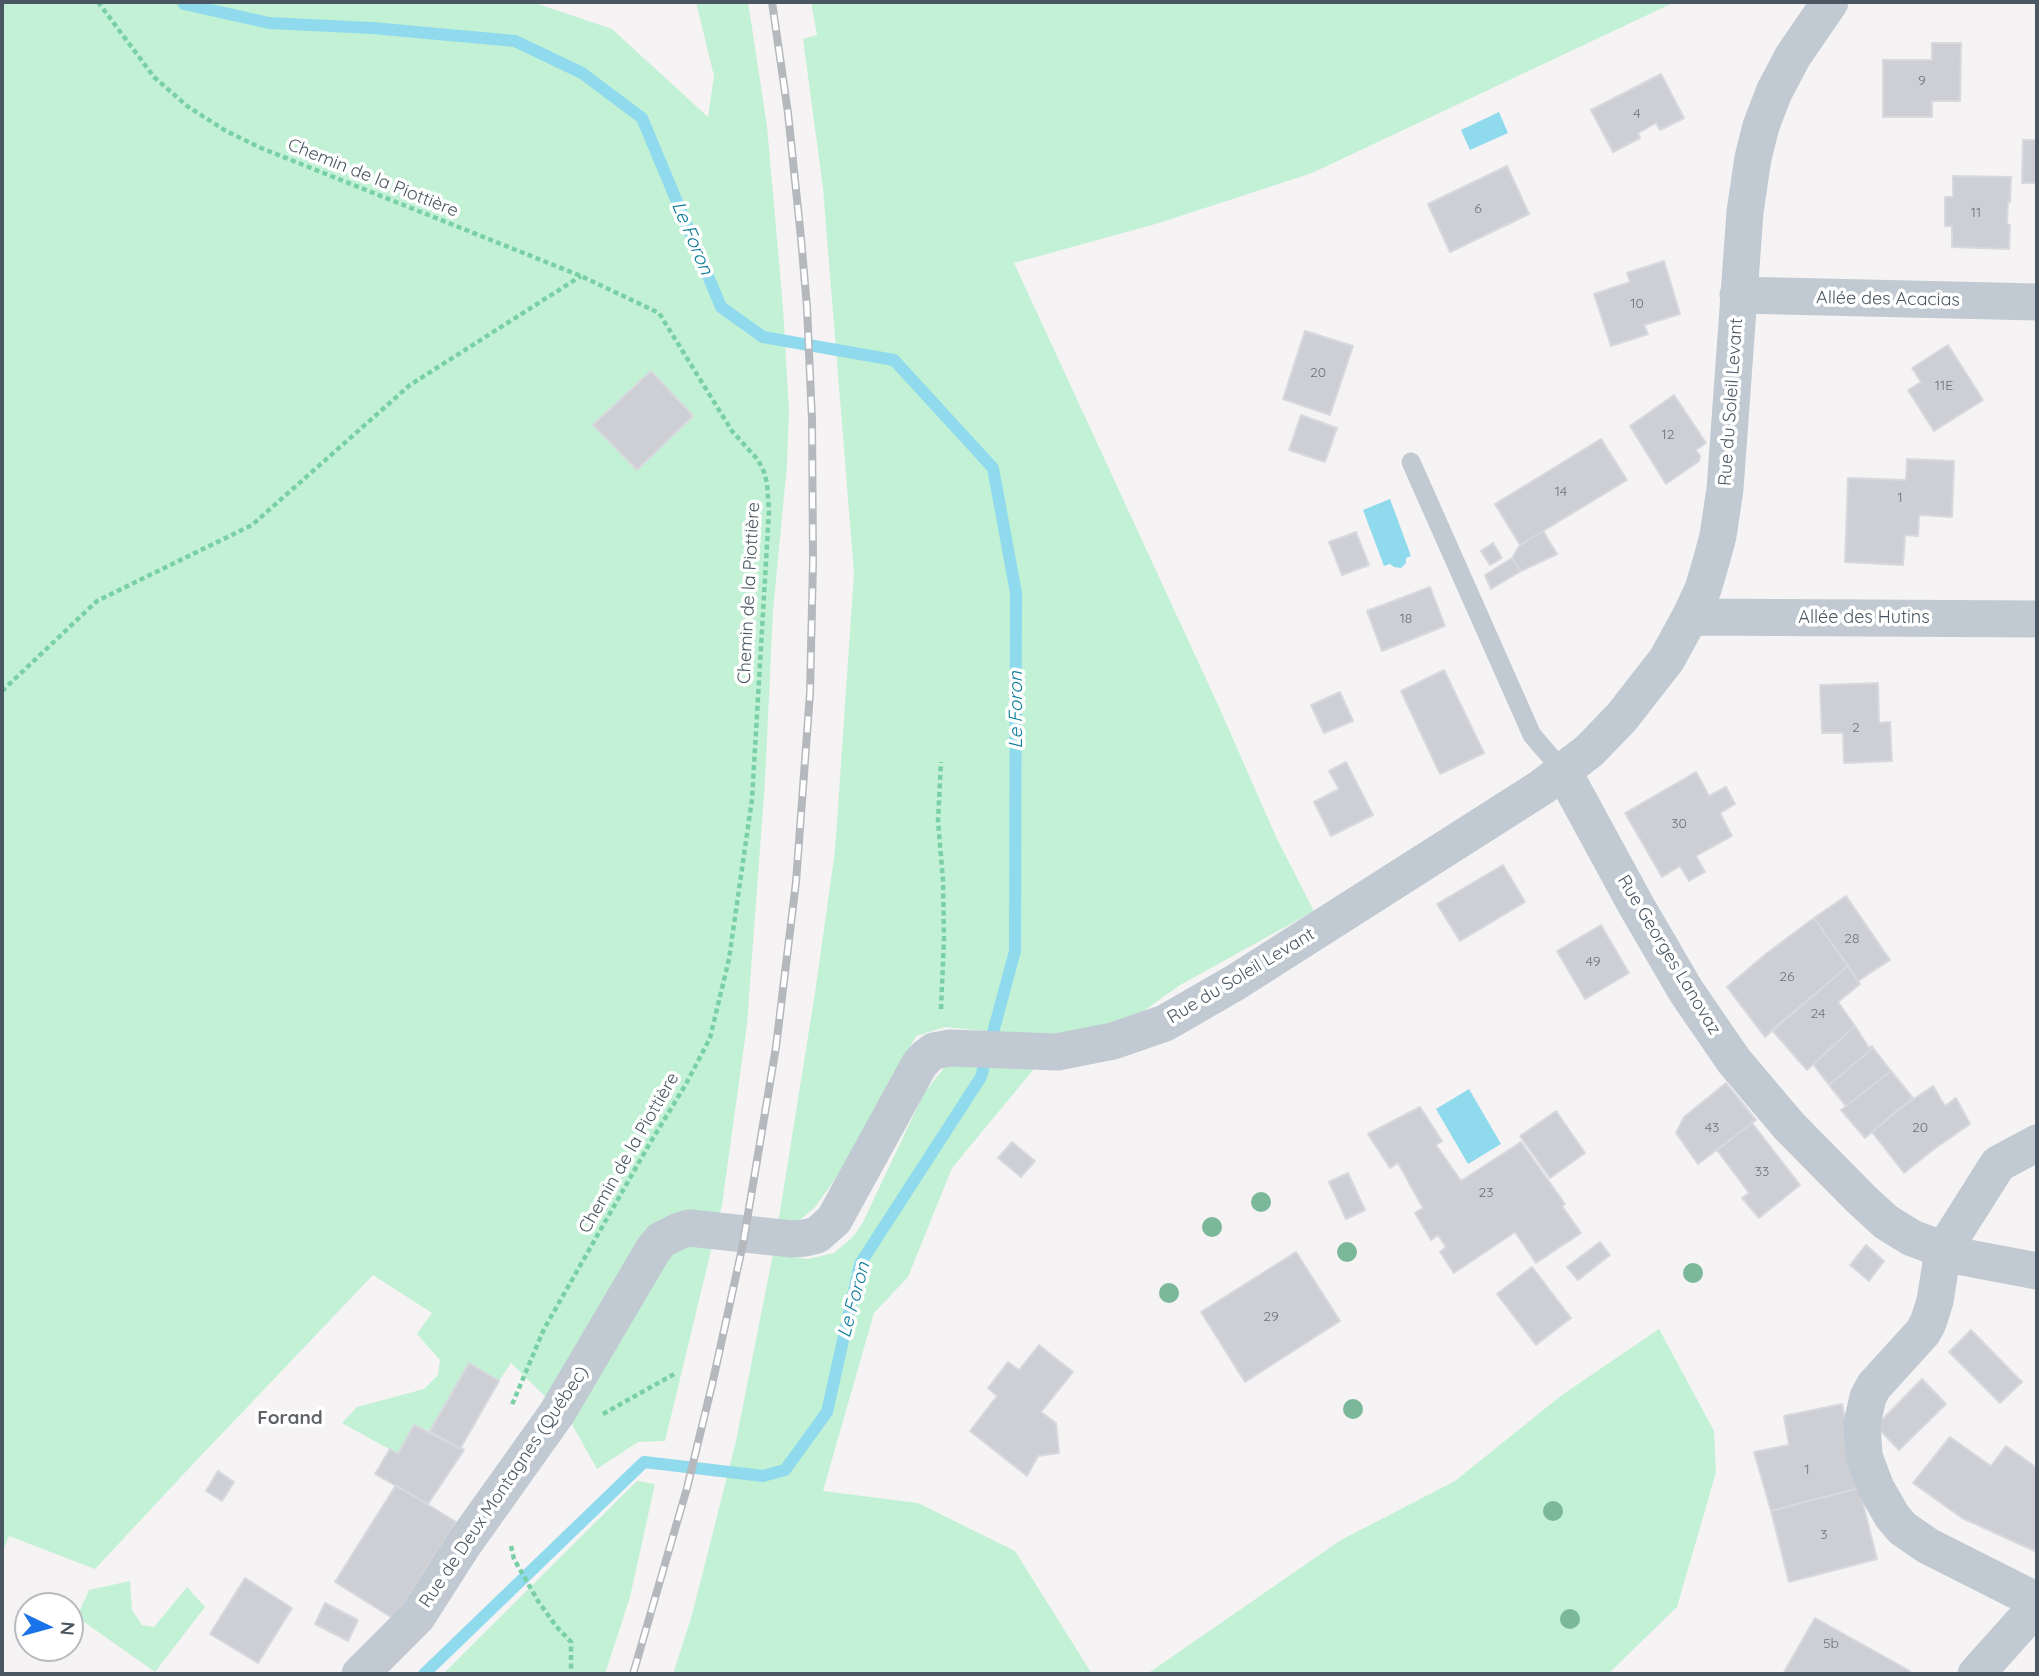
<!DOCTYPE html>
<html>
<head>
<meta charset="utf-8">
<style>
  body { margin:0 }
  #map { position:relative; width:2039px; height:1676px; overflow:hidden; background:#f5f3f3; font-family:Quicksand,sans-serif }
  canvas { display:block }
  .frame { position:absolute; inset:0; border:4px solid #4a5661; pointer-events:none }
  .north { position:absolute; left:14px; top:1592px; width:70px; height:70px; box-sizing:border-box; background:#fff; border:2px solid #b7bbc0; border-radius:50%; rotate:95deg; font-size:19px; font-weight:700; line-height:28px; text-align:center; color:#4a5661 }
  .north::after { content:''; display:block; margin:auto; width:24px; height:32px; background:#1a73e8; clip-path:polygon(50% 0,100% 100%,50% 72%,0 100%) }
</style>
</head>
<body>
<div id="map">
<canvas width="2039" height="1676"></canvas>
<div class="frame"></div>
<div class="north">N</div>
</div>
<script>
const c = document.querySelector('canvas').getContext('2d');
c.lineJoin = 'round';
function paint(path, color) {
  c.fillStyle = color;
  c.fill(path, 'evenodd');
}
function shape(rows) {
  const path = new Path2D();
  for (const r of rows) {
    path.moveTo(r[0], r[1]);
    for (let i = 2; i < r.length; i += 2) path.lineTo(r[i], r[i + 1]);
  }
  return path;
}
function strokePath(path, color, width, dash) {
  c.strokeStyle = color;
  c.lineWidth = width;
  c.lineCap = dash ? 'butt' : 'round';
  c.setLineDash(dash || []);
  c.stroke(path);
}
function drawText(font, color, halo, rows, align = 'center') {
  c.font = font + ' Quicksand,sans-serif';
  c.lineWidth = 7;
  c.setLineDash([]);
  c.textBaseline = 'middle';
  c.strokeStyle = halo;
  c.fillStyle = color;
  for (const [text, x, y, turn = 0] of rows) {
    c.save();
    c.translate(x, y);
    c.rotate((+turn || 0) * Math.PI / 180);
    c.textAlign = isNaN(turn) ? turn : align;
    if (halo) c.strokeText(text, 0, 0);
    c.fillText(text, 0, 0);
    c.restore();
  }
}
paint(shape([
  [2,2,509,2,538,4,612,29,708,117,714,76,696,2,748,2,767,126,783,307,789,411,787,465,773,611,765,781,747,1024,722,1205,665,1441,638,1442,597,1469,570,1421,511,1363,499,1381,469,1363,430,1431,414,1425,398,1454,342,1423,357,1407,424,1389,438,1375,440,1360,417,1334,432,1313,373,1275,193,1464,95,1569,9,1536,2,1553],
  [811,2,1675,2,1312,173,1159,223,1014,263,1219,707,1277,839,1314,911,1180,985,1124,1025,1087,1034,1037,1036,945,1027,916,1036,841,1171,815,1207,798,1222,778,1224,815,993,835,851,854,573,823,188,803,39,817,35],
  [948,1063,1034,1069,952,1168,908,1277,874,1313,823,1491,918,1503,1015,1551,1092,1674,673,1674,692,1615,736,1441,773,1254,808,1259,834,1253,853,1237,863,1222,924,1093],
  [1659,1329,1714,1431,1716,1472,1677,1607,1608,1674,1147,1674,1341,1540,1455,1481,1562,1395],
  [637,1481,655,1484,630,1597,605,1674,443,1674],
  [130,1581,132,1610,142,1625,154,1627,187,1587,205,1607,155,1672,77,1617,89,1590]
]), '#c3f1d5');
paint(shape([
  [1499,112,1508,133,1470,150,1461,130],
  [1390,499,1411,556,1406,558,1406,563,1401,568,1394,567,1390,564,1384,566,1363,510],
  [1469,1089,1501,1144,1468,1164,1436,1109]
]), '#90daee');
strokePath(shape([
  [183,2,184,4,269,23,372,28,515,41,582,73,642,118,721,307,763,337,894,360,993,468,1016,593,1015,951,981,1077,860,1264,827,1412,785,1470,763,1476,644,1462,424,1674]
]), '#90daee', 12);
const building = shape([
  [1932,43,1961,43,1960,101,1932,101,1932,117,1883,117,1883,60,1932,60,1932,43],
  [1661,74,1684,118,1660,130,1656,123,1638,133,1640,138,1613,152,1591,110,1661,74],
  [2023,140,2037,140,2037,183,2022,183,2023,140],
  [1507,166,1529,214,1450,252,1428,204,1507,166],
  [1953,176,2011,177,2010,202,2008,202,2007,224,2010,225,2009,249,1952,247,1952,226,1945,226,1945,197,1953,197,1953,176],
  [1664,261,1680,314,1644,325,1648,334,1611,346,1594,294,1630,282,1627,273,1664,261],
  [1305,331,1353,346,1330,415,1283,399,1305,331],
  [1948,345,1983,400,1934,431,1908,390,1921,382,1912,368,1948,345],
  [651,371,693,416,637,470,593,425,651,371],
  [1674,395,1706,443,1696,450,1700,456,1699,461,1666,484,1630,426,1674,395],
  [1301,415,1337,428,1325,462,1289,450,1301,415],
  [1601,439,1627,480,1520,545,1495,504,1601,439],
  [1907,459,1954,461,1952,517,1919,515,1918,536,1905,535,1903,565,1845,562,1848,478,1906,480,1907,459],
  [1543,531,1557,554,1521,571,1512,558,1520,545,1543,531],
  [1356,532,1369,565,1342,575,1329,542,1356,532],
  [1493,543,1502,558,1490,565,1481,551,1493,543],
  [1512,558,1521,571,1491,589,1485,575,1512,558],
  [1430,587,1445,626,1382,651,1367,611,1430,587],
  [1444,670,1484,753,1440,774,1401,691,1444,670],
  [1878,683,1879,723,1890,722,1892,761,1844,763,1843,733,1822,733,1820,685,1878,683],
  [1340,692,1353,721,1324,733,1311,705,1340,692],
  [1346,762,1373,815,1331,836,1314,802,1339,789,1329,771,1346,762],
  [1696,772,1709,796,1726,787,1735,804,1720,813,1732,836,1696,856,1705,872,1689,881,1680,866,1662,877,1625,813,1696,772],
  [1503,865,1525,902,1460,941,1437,904,1503,865],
  [1846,896,1890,960,1858,981,1814,918,1846,896],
  [1814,918,1848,966,1765,1037,1727,987,1767,953,1814,918],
  [1601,925,1629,973,1585,999,1557,951,1601,925],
  [1848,966,1860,984,1838,1002,1855,1026,1807,1070,1772,1030,1848,966],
  [1855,1026,1869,1048,1872,1046,1873,1048,1829,1085,1813,1064,1855,1026],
  [1873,1048,1891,1071,1846,1106,1829,1085,1873,1048],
  [1891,1071,1913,1098,1865,1138,1841,1110,1891,1071],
  [1726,1083,1756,1120,1698,1164,1676,1133,1684,1117,1726,1083],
  [1933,1086,1945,1106,1956,1098,1970,1124,1934,1149,1904,1173,1872,1132,1896,1111,1933,1086],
  [1420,1107,1442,1141,1436,1145,1461,1181,1521,1142,1565,1204,1562,1206,1581,1233,1536,1263,1515,1232,1454,1273,1440,1252,1446,1247,1438,1235,1431,1240,1415,1213,1423,1208,1398,1163,1390,1168,1368,1134,1420,1107],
  [1556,1111,1585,1153,1550,1178,1520,1136,1556,1111],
  [1752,1123,1800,1185,1759,1218,1742,1198,1749,1193,1717,1150,1752,1123],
  [1012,1142,1035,1161,1021,1177,998,1158,1012,1142],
  [1348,1173,1365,1210,1346,1219,1329,1182,1348,1173],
  [1600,1242,1610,1255,1578,1280,1567,1267,1600,1242],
  [1866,1245,1884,1261,1869,1281,1850,1265,1866,1245],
  [1296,1252,1340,1321,1245,1382,1201,1312,1296,1252],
  [1532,1267,1571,1318,1536,1345,1497,1294,1532,1267],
  [1971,1330,2022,1382,2000,1403,1949,1352,1971,1330],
  [1039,1345,1073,1372,1041,1412,1056,1423,1059,1453,1038,1456,1027,1476,970,1431,997,1396,988,1388,1008,1362,1019,1370,1039,1345],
  [469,1363,499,1381,460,1449,430,1431,469,1363],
  [1922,1379,1946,1404,1899,1450,1876,1426,1922,1379],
  [1842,1404,1859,1488,1771,1511,1754,1452,1789,1445,1784,1416,1842,1404],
  [414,1425,464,1450,428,1504,375,1474,390,1449,398,1454,414,1425],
  [1950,1437,1991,1466,2006,1446,2037,1468,2037,1552,1962,1518,1913,1483,1950,1437],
  [218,1471,234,1482,222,1501,206,1491,218,1471],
  [396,1485,456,1522,394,1619,335,1582,396,1485],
  [1859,1488,1877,1559,1789,1582,1771,1511,1859,1488],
  [245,1578,292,1608,258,1663,210,1634,245,1578],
  [325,1603,358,1620,348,1641,315,1624,325,1603],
  [1815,1618,1910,1671,1908,1674,1783,1674,1815,1618]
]);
paint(building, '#cdcfd5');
strokePath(building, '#d7d9de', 2);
strokePath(shape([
  [98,2,154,77,187,106,226,131,261,148,581,276,659,313,732,431,758,460,764,472,767,483,769,511,752,799,729,959,710,1038,686,1084,650,1143,544,1329,511,1407],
  [2,691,97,601,252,525,410,385,581,276],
  [941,1009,944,939,943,880,938,821,941,762],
  [603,1414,676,1373],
  [511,1546,514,1559,538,1601,556,1626,571,1642,571,1674]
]), '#7ad0a6', 4.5, [5, 3.5]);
strokePath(shape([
  [1411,462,1532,735,1563,771]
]), '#c1cad2', 19);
strokePath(shape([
  [1738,295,2037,302],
  [1690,617,2037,619],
  [1563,771,1637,907,1686,991,1734,1061,1789,1126,1861,1199,1886,1222,1912,1238,1963,1257,2037,1271],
  [2037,1143,1998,1164,1943,1251,1935,1301,1928,1323,1923,1332,1874,1386,1868,1397,1862,1424,1864,1456,1876,1488,1892,1516,1902,1528,1928,1546,2037,1601],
  [360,1674,417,1617,463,1545,557,1413,653,1250,661,1240,679,1231,689,1228,792,1239,805,1238,817,1235,834,1220,919,1065,926,1057,934,1051,950,1048,1057,1052,1113,1041,1165,1023,1236,982,1542,787,1589,751,1621,718,1667,659,1690,617,1703,589,1711,562,1718,536,1725,489,1745,212,1753,158,1761,126,1774,92,1793,56,1830,2],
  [1976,1674,2037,1606]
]), '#c1cad2', 37);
const rail = shape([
  [633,1674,687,1488,712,1385,743,1244,776,1047,796,882,810,693,813,562,812,420,807,307,801,238,788,113,772,2]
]);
strokePath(rail, '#b5b8bd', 8);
strokePath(rail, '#fff', 5, [16]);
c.fillStyle = '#7bb799';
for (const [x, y] of [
  [1261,1202],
  [1212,1227],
  [1347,1252],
  [1693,1273],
  [1169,1293],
  [1353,1409],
  [1553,1511],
  [1570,1619]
]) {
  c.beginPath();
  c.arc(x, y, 10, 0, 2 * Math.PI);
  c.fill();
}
drawText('14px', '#6b747e', null, [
  ["9",1922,81],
  ["4",1637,114],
  ["6",1478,209],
  ["11",1976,213],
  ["10",1637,304],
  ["20",1318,373],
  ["11E",1944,386],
  ["12",1668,435],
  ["14",1561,492],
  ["1",1900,498],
  ["18",1406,619],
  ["2",1856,728],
  ["30",1679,824],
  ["28",1852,939],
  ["49",1593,962],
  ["26",1787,977],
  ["24",1818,1014],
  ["43",1712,1128],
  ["20",1920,1128],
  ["33",1762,1172],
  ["23",1486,1193],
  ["29",1271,1317],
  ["1",1807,1470],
  ["3",1824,1535],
  ["5b",1831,1644]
]);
drawText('18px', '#4a5661', '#fff', [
  ["Chemin de la Piottière",373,178,22],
  ["Allée des Acacias",1888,299,1],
  ["Rue du Soleil Levant",1731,402,-86],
  ["Chemin de la Piottière",749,593,-87],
  ["Allée des Hutins",1864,618],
  ["Rue Georges Lanovaz",1669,955,59],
  ["Rue du Soleil Levant",1241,976,-31],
  ["Chemin de la Piottière",629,1153,-60],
  ["Rue de Deux Montagnes (Québec)",504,1487,-56]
]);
drawText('italic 19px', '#0c7c9b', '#fff', [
  ["Le Foron",692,238,67],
  ["Le Foron",1016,710,-90],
  ["Le Foron",854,1300,-75]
]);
drawText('bold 19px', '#5f6368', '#fff', [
  ["Forand",290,1418]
]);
</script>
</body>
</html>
